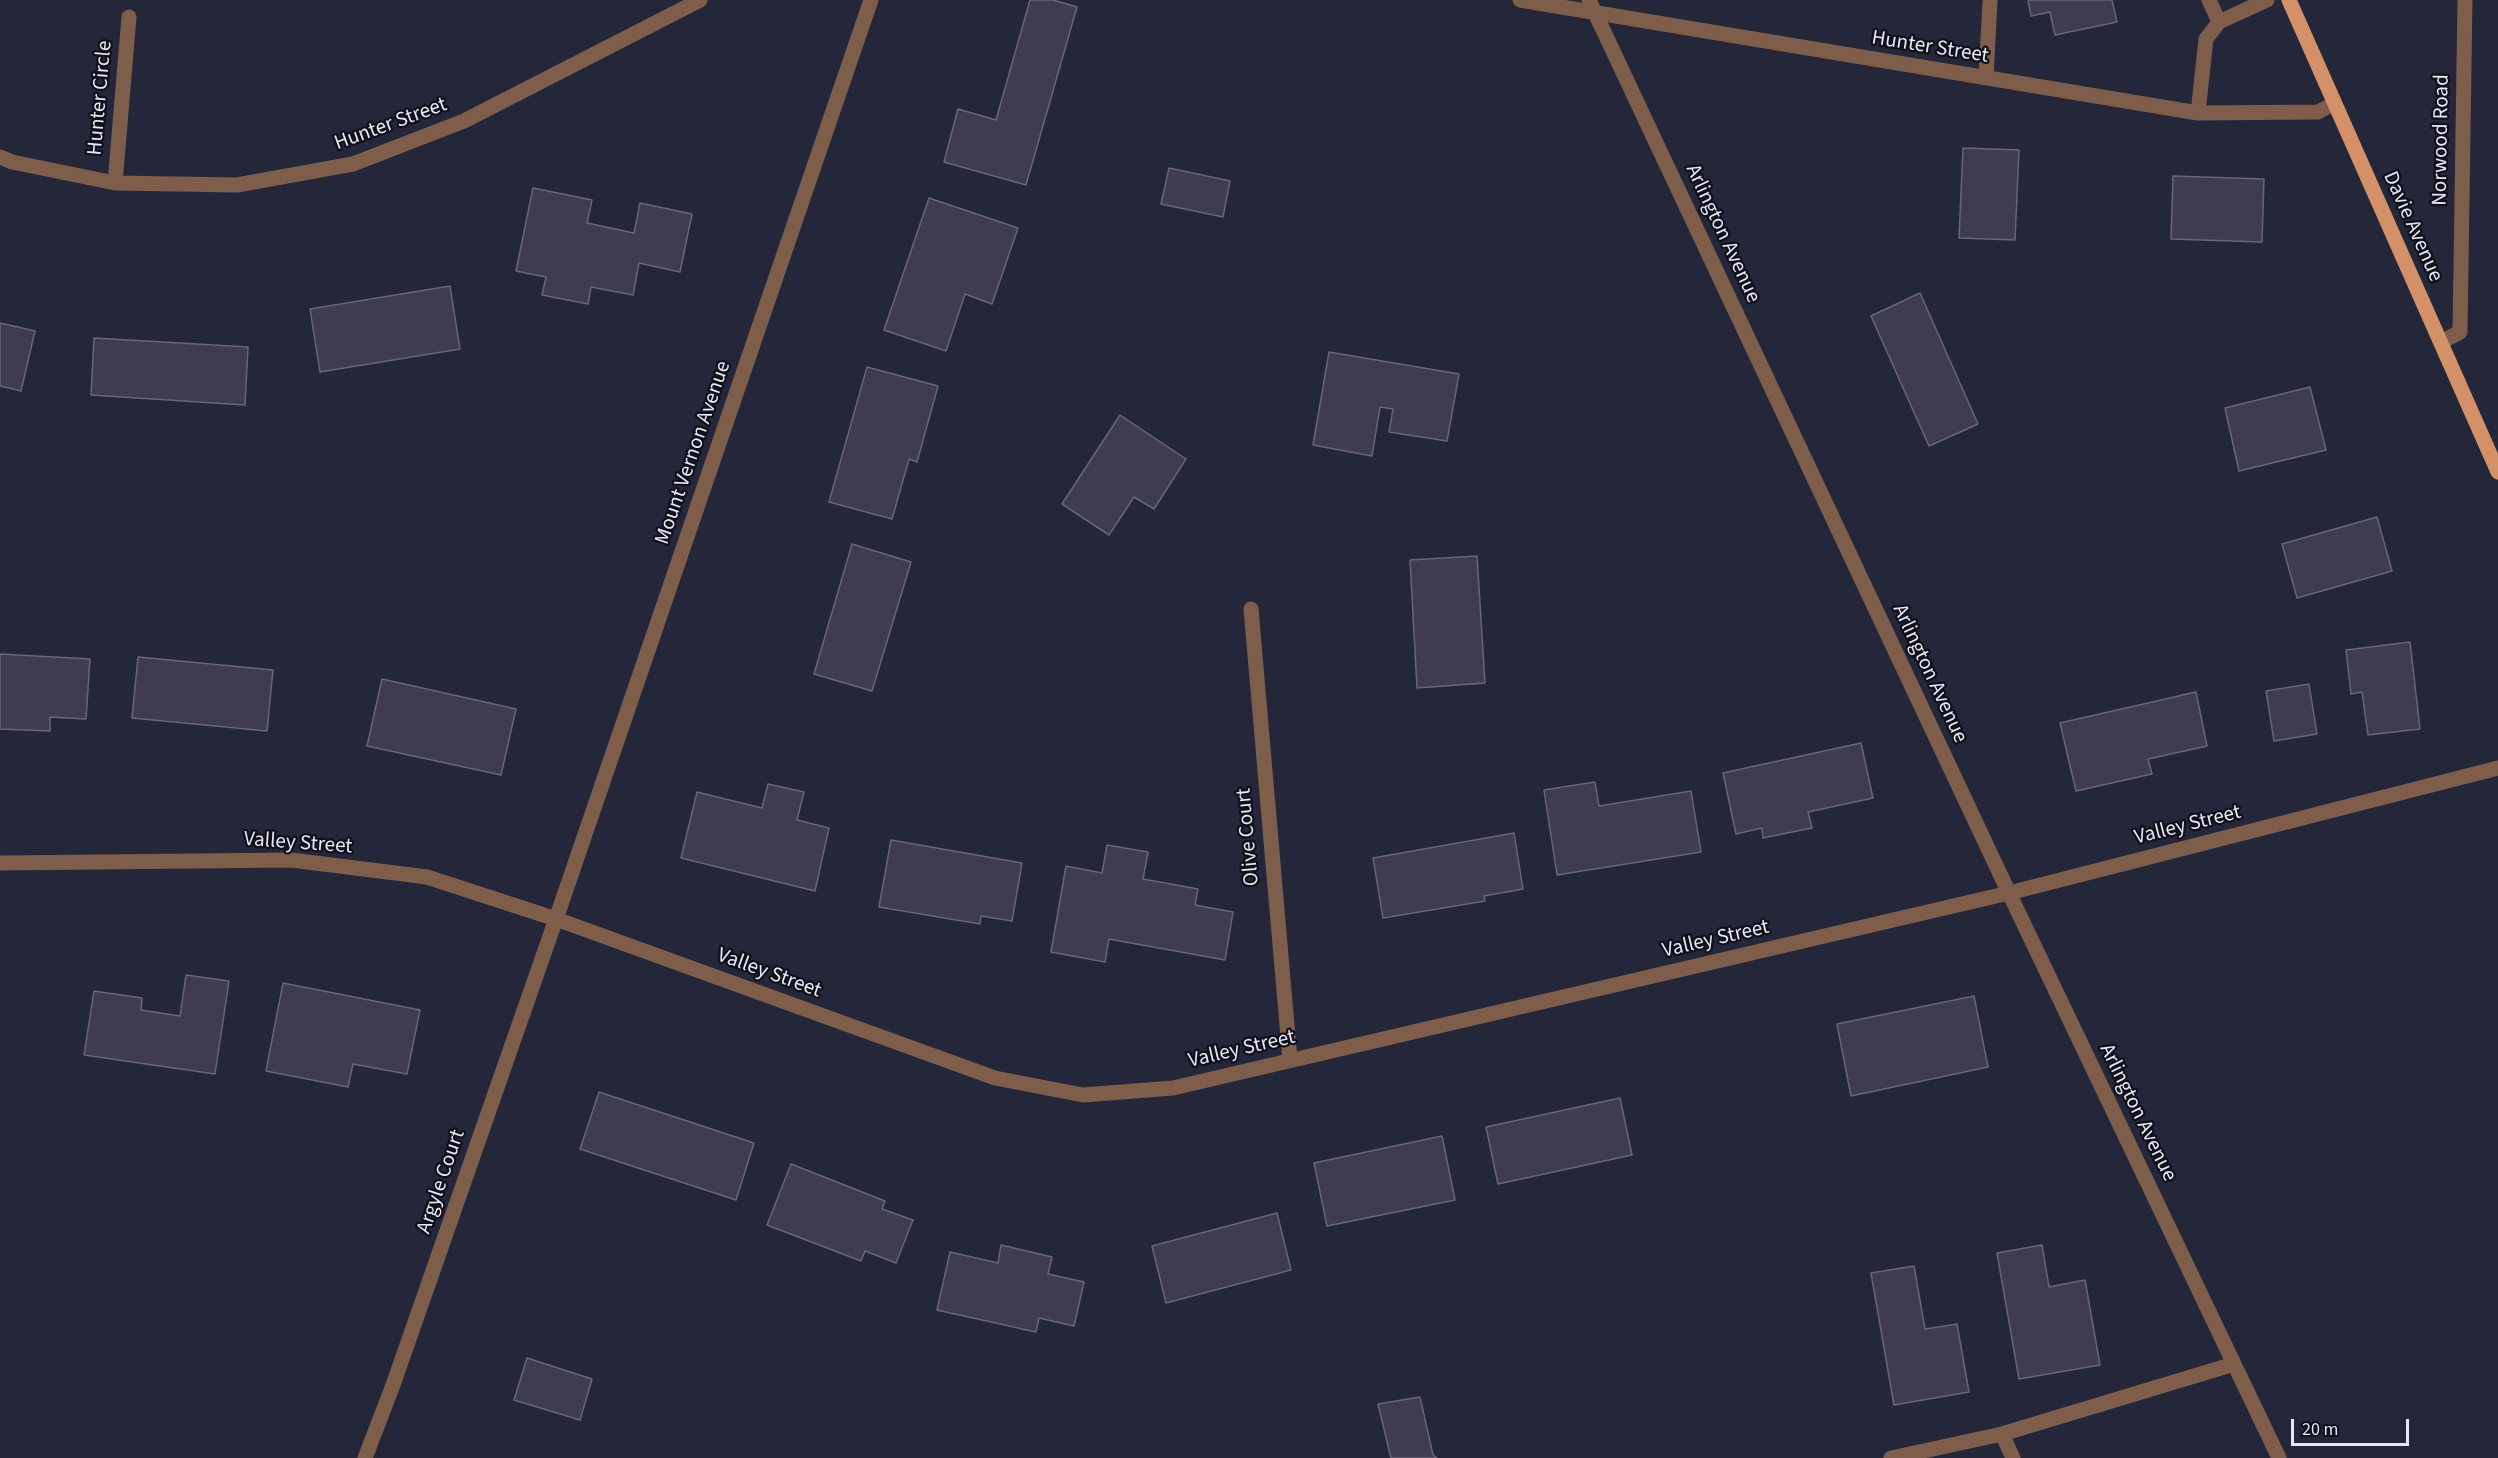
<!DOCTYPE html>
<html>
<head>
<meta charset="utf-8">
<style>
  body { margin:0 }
  #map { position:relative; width:2498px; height:1458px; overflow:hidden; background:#24263a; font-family:"Source Sans 3",sans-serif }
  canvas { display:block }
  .scale { position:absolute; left:2291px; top:1419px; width:118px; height:27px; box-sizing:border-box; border:3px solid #e6e8f6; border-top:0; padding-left:8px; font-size:18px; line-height:21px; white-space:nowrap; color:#e6e8f6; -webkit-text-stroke:4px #0f1019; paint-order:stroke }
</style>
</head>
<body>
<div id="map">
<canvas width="2498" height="1458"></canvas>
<div class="scale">20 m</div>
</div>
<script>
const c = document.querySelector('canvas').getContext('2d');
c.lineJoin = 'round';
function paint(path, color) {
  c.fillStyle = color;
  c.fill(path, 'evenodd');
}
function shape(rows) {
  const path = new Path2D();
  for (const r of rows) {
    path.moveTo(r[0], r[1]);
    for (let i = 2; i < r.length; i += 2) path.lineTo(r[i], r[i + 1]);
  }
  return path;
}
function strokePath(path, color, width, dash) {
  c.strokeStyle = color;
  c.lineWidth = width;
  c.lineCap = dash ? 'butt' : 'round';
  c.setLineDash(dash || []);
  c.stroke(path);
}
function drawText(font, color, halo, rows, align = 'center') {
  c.font = font + ' "Source Sans 3",sans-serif';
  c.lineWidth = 4.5;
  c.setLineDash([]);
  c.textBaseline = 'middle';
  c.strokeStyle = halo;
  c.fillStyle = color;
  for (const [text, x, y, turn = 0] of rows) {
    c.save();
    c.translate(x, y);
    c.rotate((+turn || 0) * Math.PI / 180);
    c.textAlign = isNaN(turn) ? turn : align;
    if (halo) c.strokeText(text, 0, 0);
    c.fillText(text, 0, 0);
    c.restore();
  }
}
const building = shape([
  [1030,0,1053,0,1077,7,1026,185,944,162,958,109,996,120,1030,0],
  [2028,0,2112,0,2117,22,2055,35,2050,12,2031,16,2028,0],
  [1963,148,2019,150,2015,240,1959,238,1963,148],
  [1169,168,1230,181,1223,217,1161,204,1169,168],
  [2173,176,2264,179,2262,242,2171,239,2173,176],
  [533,188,592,200,587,223,634,233,640,203,692,214,680,272,639,263,633,295,591,287,588,304,542,295,546,277,516,271,533,188],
  [929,198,1018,228,992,304,965,294,946,351,884,330,929,198],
  [450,286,460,349,320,372,310,309,450,286],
  [1920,293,1978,424,1929,446,1871,316,1920,293],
  [0,323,35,331,21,391,0,386,0,323],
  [94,338,248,347,245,405,91,395,94,338],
  [1329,352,1459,374,1447,441,1389,432,1393,409,1380,407,1372,456,1313,445,1329,352],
  [867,367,938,386,917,462,909,459,892,519,829,502,867,367],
  [2310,387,2326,450,2239,471,2225,408,2310,387],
  [1120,415,1186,459,1154,509,1134,497,1109,535,1062,504,1120,415],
  [2377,517,2392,571,2297,598,2282,544,2377,517],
  [852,544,911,562,872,691,814,674,852,544],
  [1477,556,1485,683,1417,688,1410,560,1477,556],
  [2410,642,2420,729,2368,735,2362,692,2351,694,2346,650,2410,642],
  [0,654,90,659,86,719,50,717,50,731,0,729,0,654],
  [138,657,273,670,267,731,132,718,138,657],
  [382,679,516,709,501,775,367,746,382,679],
  [2309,684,2317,734,2274,741,2266,691,2309,684],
  [2196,692,2207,746,2148,759,2152,774,2076,791,2060,723,2196,692],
  [1861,743,1873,798,1808,812,1812,828,1763,838,1762,828,1736,834,1723,773,1861,743],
  [1595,782,1599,806,1691,791,1701,852,1557,875,1544,790,1595,782],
  [768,784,804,792,797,820,829,828,815,891,681,858,697,792,762,808,768,784],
  [1514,833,1523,889,1484,896,1485,901,1383,918,1373,858,1514,833],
  [891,840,1022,863,1012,921,981,916,980,924,879,907,891,840],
  [1107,845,1148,852,1143,879,1198,889,1195,905,1233,912,1225,960,1109,939,1105,962,1051,952,1066,866,1102,873,1107,845],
  [186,975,229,981,215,1074,84,1055,94,991,142,998,141,1010,180,1016,186,975],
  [283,983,420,1010,407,1074,353,1064,348,1087,266,1071,283,983],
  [1974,996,1988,1067,1851,1096,1837,1024,1974,996],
  [599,1092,754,1143,736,1200,580,1149,599,1092],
  [1620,1098,1632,1155,1498,1184,1486,1127,1620,1098],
  [1442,1136,1455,1200,1327,1226,1314,1163,1442,1136],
  [791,1164,885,1201,882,1209,913,1220,896,1263,865,1251,861,1261,767,1225,791,1164],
  [1277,1213,1291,1270,1166,1303,1152,1246,1277,1213],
  [1001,1245,1052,1257,1048,1274,1084,1282,1074,1326,1039,1318,1036,1332,937,1310,950,1252,998,1263,1001,1245],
  [2042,1245,2049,1287,2085,1280,2100,1365,2019,1379,1997,1253,2042,1245],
  [1914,1266,1925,1329,1957,1324,1969,1392,1894,1405,1871,1273,1914,1266],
  [527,1358,592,1379,580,1420,514,1400,527,1358],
  [1420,1397,1433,1455,1437,1458,1391,1458,1378,1404,1420,1397]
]);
paint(building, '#3f3b51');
strokePath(building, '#68657d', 1.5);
strokePath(shape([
  [1520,0,2198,113,2318,112,2333,104],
  [1589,0,2009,893,2279,1458],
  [2209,0,2219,22],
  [1986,78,1990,0],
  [2198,113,2206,39,2219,22,2267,0],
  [0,157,12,162,115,183,237,185,353,164,464,121,700,0],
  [115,183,129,17],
  [2441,342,2460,332,2465,0],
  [1251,609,1290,1060],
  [0,863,291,860,427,877,556,919,995,1078,1083,1095,1173,1088,2009,893,2498,768],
  [2002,1434,2013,1458],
  [365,1458,393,1385,556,919,871,0],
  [1891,1458,2002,1434,2234,1364]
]), '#7e5d4a', 15);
strokePath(shape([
  [2289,0,2498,472]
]), '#d49168', 15);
drawText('21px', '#e6e8f6', '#0f1019', [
  ["Hunter Street",1930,48,9],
  ["Hunter Circle",101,98,-85],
  ["Hunter Street",391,125,-20],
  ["Norwood Road",2442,140,-89],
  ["Davie Avenue",2412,227,66],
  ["Arlington Avenue",1722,234,65],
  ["Mount Vernon Avenue",694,453,-71],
  ["Arlington Avenue",1929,674,65],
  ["Valley Street",2188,826,-14],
  ["Olive Court",1249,837,-95],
  ["Valley Street",298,844,4],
  ["Valley Street",1716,940,-13],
  ["Valley Street",769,974,20],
  ["Valley Street",1242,1050,-13],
  ["Arlington Avenue",2137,1113,64],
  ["Argyle Court",442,1182,-71]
]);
</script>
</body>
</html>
